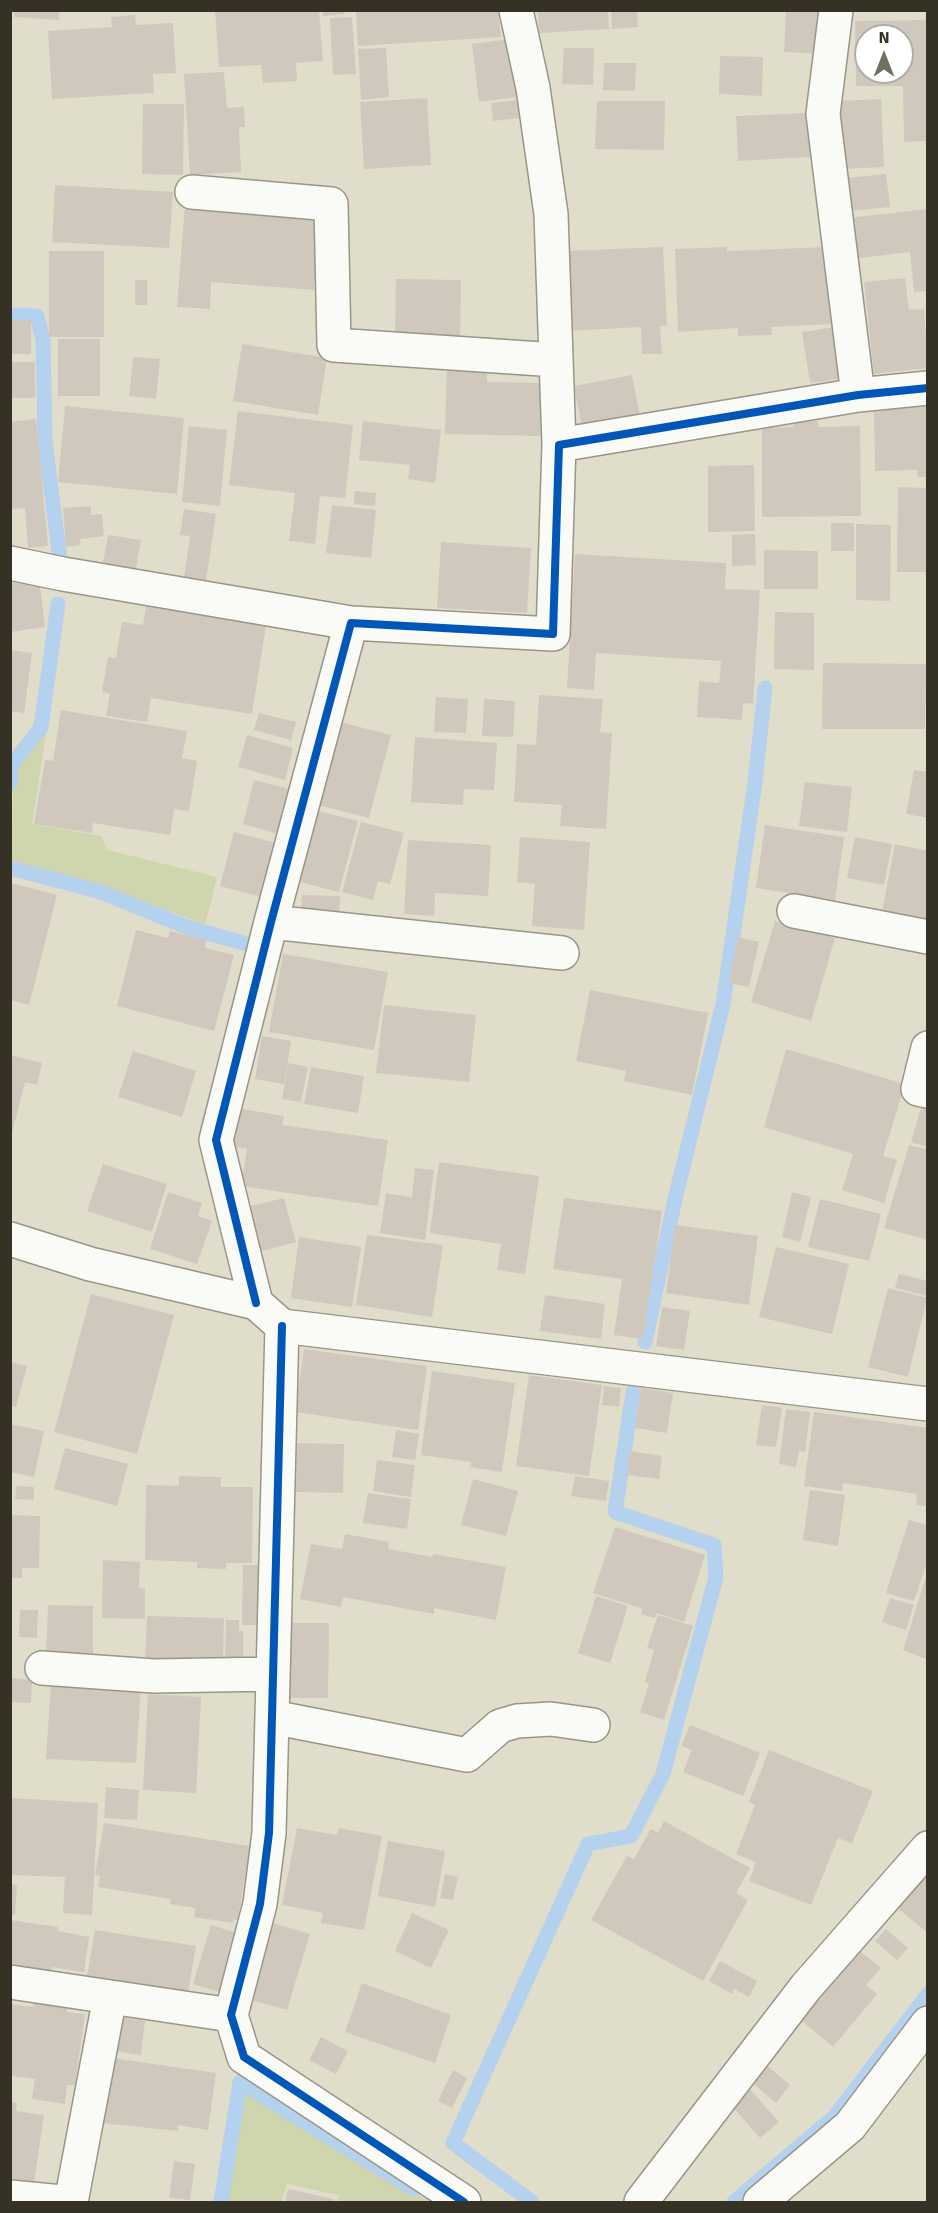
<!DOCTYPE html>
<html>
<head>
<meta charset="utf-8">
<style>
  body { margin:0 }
  #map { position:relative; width:938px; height:2213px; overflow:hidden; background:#e1ddcb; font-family:Signika,sans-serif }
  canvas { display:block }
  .frame { position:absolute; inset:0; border:12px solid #353225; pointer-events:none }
  .north { position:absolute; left:854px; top:24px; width:60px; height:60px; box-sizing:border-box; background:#fff; border:2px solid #aeada8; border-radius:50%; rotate:0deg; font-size:16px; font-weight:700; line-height:24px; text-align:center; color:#353225 }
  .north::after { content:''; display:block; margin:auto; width:21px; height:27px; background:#716e5f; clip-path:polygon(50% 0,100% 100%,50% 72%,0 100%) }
</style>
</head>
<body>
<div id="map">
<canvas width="938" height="2213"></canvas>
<div class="frame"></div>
<div class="north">N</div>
</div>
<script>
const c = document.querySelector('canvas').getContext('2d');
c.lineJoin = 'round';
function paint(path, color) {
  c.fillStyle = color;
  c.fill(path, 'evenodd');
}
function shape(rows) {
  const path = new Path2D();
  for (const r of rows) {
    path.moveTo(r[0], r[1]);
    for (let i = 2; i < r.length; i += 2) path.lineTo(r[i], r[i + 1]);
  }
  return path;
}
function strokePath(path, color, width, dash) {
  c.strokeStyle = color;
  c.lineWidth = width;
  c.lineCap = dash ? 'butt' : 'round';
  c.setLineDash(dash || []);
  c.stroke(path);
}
paint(shape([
  [40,733,46,734,32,824,101,836,107,850,217,877,205,925,104,886,11,863,14,767],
  [245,2089,430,2202,338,2202,339,2195,287,2184,281,2202,227,2202]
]), '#cfd5ad');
strokePath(shape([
  [10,315,37,316,43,340,45,441,60,560],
  [10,784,11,766,41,727,58,604],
  [10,868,101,892,189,928,251,945],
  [645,1342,675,1199,723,1004,755,782,765,688],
  [221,2202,240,2082,414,2189],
  [532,2202,453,2143,588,1844,631,1836,663,1774,716,1577,714,1545,615,1512,633,1392],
  [734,2202,834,2117,928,1994]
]), '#b4d1ee', 15);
paint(shape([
  [14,10,59,10,59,20,14,17],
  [215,10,319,10,323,61,296,63,297,81,263,83,261,65,219,67],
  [323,10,344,10,345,14,323,16],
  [356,10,498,10,501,37,358,46],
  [538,10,608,10,609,29,539,33],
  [611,10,637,10,638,27,612,29],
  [786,10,827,10,825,54,784,52],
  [135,15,136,25,173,23,176,73,153,74,154,93,52,99,48,31,112,27,111,17],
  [352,17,356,74,333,75,330,18],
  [928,20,928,141,904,142,903,86,856,86,855,21],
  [866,36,902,36,902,72,866,72],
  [511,39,518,97,479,102,472,44],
  [386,48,389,97,361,100,358,49],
  [564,48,594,48,593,85,562,84],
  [720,56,763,57,762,96,719,94],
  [604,63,636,63,635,91,603,90],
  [224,72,227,108,244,107,245,127,239,127,241,172,190,175,184,74],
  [427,98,431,165,364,169,360,102],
  [881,99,884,167,840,169,836,101],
  [517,100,519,118,493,121,491,103],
  [597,101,665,101,664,150,595,149],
  [143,104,184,104,183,175,142,174],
  [808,113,810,157,738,161,736,116],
  [886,174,890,207,849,211,845,178],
  [55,185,173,192,169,248,52,242],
  [185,203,320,213,314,290,211,282,210,309,177,307],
  [928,209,928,291,914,292,910,252,853,259,848,218],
  [663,247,667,326,660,326,662,354,642,354,641,327,568,331,565,251],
  [727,247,727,251,828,247,831,324,771,327,772,335,738,336,738,328,678,332,675,249],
  [49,251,104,251,104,337,49,337],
  [905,278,909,310,924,309,928,368,874,374,864,282],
  [396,279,461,280,460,342,395,340],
  [135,280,147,280,147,305,135,305],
  [10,320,31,320,31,354,10,354],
  [836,327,844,378,810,383,802,332],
  [58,339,100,339,100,396,58,396],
  [242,344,327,358,318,415,233,401],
  [133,357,160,359,156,399,129,396],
  [10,362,35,362,35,398,10,398],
  [447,364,487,364,487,382,541,383,540,436,445,434],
  [632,375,640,416,582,427,574,386],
  [65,406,184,418,177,494,58,482],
  [874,407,928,407,928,477,918,477,917,470,875,471],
  [238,411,353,425,345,498,320,496,315,544,289,541,295,493,229,485],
  [36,419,48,546,28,548,25,508,10,509,10,422],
  [363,421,441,430,435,483,408,479,410,465,359,460],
  [818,421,818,427,860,426,861,516,762,517,762,428,794,427,793,422],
  [189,426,227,430,220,506,182,502],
  [754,465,755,531,708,532,708,466],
  [898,487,928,488,928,572,897,572],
  [355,491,376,493,375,506,354,504],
  [332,505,376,510,371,558,326,553],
  [91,506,91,515,102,514,104,536,80,539,81,545,66,547,63,508],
  [184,509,216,514,206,581,184,577,190,536,180,535],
  [831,523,854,523,854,551,831,551],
  [856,524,891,525,890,601,856,600],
  [755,534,756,565,732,566,732,535],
  [108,535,141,540,135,573,102,568],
  [441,542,531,548,527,613,437,608],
  [764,550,818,551,818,589,764,589],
  [575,554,726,563,725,589,760,590,753,704,743,703,742,720,697,717,699,681,719,683,721,661,596,653,594,690,567,688],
  [39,579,45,627,10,632,10,583],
  [147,600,267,619,252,714,151,698,147,722,106,716,110,694,102,692,108,657,116,658,122,622,143,625],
  [775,612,814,613,814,670,774,669],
  [10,650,32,653,24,713,10,711],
  [823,663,926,664,925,729,822,729],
  [539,695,603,699,600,732,612,733,606,829,560,826,562,805,514,802,517,744,536,745],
  [436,697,468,699,466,733,434,732],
  [484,699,515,701,513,737,482,736],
  [61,710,187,731,182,758,197,761,189,811,174,809,170,835,93,823,92,833,34,824,45,760,53,761],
  [259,713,296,722,291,740,254,730],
  [340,722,391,735,369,818,318,805],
  [247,735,293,748,285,780,238,767],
  [415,737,497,743,494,790,464,789,463,805,411,802],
  [914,770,928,772,928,818,906,814],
  [254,780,293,790,282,835,243,824],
  [805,782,852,787,847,832,799,826],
  [318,811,358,821,339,892,300,882],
  [361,822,404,833,390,884,378,881,373,900,342,892],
  [765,825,844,837,835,900,756,888],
  [234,832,280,844,265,898,220,886],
  [520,837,590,842,584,930,532,926,535,884,517,882],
  [855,837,892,844,884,885,847,878],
  [408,840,491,845,488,896,435,893,434,916,404,914],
  [895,844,928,851,926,920,882,912],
  [12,883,57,895,29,1005,10,1000],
  [302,895,340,896,339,917,301,916],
  [775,921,835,938,811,1021,751,1002],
  [136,930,168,938,170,931,206,940,205,948,234,955,214,1031,117,1006],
  [738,937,759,942,749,987,729,983],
  [283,954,388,972,374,1050,269,1032],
  [590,990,708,1013,692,1095,624,1081,626,1071,576,1061],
  [384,1005,476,1015,469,1082,376,1073],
  [262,1036,291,1041,284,1084,255,1079],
  [786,1049,905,1084,883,1156,897,1160,884,1203,842,1190,853,1154,764,1127],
  [133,1051,196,1071,182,1117,118,1097],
  [10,1055,42,1063,37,1085,25,1082,11,1137],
  [288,1063,308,1067,301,1102,282,1099],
  [311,1067,364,1076,358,1113,304,1104],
  [923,1101,928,1102,928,1147,911,1142],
  [237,1108,284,1116,282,1125,388,1140,378,1206,241,1186,247,1149,232,1146],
  [909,1145,928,1150,928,1240,884,1228],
  [439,1162,539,1176,525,1274,497,1270,501,1244,430,1233],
  [103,1164,167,1184,152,1232,87,1211],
  [415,1168,434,1170,425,1240,380,1233,386,1193,412,1197],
  [168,1192,202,1203,198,1216,212,1221,197,1264,150,1249],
  [792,1192,811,1197,800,1242,782,1237],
  [284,1198,296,1242,258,1252,247,1207],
  [564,1198,662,1211,643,1339,614,1335,622,1279,553,1269],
  [820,1199,881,1214,869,1261,808,1247],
  [675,1225,758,1236,749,1305,666,1293],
  [367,1235,443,1245,432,1317,356,1305],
  [299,1237,361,1247,352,1307,291,1298],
  [776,1247,849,1264,832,1334,759,1317],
  [899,1274,928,1281,927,1296,895,1288],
  [888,1288,927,1298,908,1377,868,1367],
  [91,1294,174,1315,137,1454,54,1432],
  [545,1295,605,1304,601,1339,540,1331],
  [662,1307,690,1311,684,1350,656,1346],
  [304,1349,427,1366,418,1430,295,1412],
  [10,1362,27,1366,16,1407,10,1405],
  [432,1371,515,1383,502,1472,470,1467,471,1462,421,1455],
  [529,1375,602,1385,589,1476,516,1466],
  [604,1386,621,1388,619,1407,602,1405],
  [641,1388,673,1393,667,1433,635,1428],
  [762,1405,782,1408,776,1447,756,1445],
  [786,1409,810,1412,805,1452,799,1451,796,1467,779,1464],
  [814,1412,928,1428,928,1506,916,1505,917,1494,843,1483,842,1491,804,1486],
  [10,1424,44,1431,34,1477,10,1472],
  [396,1430,419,1434,415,1460,392,1457],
  [297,1443,344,1444,343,1493,296,1492],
  [65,1448,128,1464,117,1506,54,1489],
  [630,1451,662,1456,659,1479,627,1475],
  [377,1460,415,1465,411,1497,373,1491],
  [179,1476,221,1477,221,1487,253,1487,252,1563,226,1563,226,1569,197,1568,197,1562,145,1560,146,1485,179,1486],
  [575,1476,609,1481,606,1501,571,1496],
  [473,1479,518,1491,506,1536,461,1525],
  [16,1486,34,1487,34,1500,15,1499],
  [810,1490,845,1495,838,1546,803,1540],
  [368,1493,411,1499,407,1529,363,1523],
  [10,1515,40,1516,39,1568,22,1568,22,1578,10,1578],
  [909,1520,928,1525,928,1560,914,1601,886,1593],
  [615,1527,705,1555,684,1622,656,1613,655,1618,641,1614,643,1609,593,1593],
  [345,1534,389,1542,388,1549,432,1557,434,1554,506,1567,496,1620,434,1608,434,1614,343,1597,341,1607,300,1599,311,1544,342,1549],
  [103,1560,140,1562,139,1588,145,1589,145,1619,102,1618],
  [243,1565,264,1565,263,1625,242,1625],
  [927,1573,928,1573,928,1660,903,1650],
  [596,1596,628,1606,610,1663,578,1653],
  [890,1598,914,1605,906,1630,882,1622],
  [48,1605,93,1606,93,1655,46,1654],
  [20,1610,38,1610,37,1638,19,1637],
  [658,1615,693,1626,664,1720,640,1712,649,1684,645,1682,654,1650,647,1648],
  [147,1616,224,1618,223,1667,145,1665],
  [226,1620,239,1620,239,1631,243,1631,243,1660,225,1659],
  [285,1623,329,1623,328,1698,284,1698],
  [10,1678,32,1680,31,1703,10,1702],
  [51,1683,141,1688,136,1763,46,1759],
  [148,1694,201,1697,196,1793,143,1790],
  [690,1725,760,1753,743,1796,683,1772,692,1750,681,1746],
  [769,1750,873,1791,852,1843,838,1838,811,1905,749,1881,756,1862,736,1854,755,1805,749,1802],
  [106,1787,139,1790,137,1820,104,1818],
  [10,1798,98,1803,92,1915,63,1913,65,1877,10,1875],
  [664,1821,750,1868,736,1893,748,1900,703,1981,591,1920,627,1856,634,1859,651,1829,658,1833],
  [104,1823,250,1846,238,1920,234,1919,233,1923,194,1917,195,1908,170,1904,171,1899,98,1887,100,1876,95,1875],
  [297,1828,337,1835,339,1828,382,1836,364,1930,321,1923,323,1913,282,1905],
  [388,1841,445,1851,435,1907,378,1896],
  [928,1870,928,1933,896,1907],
  [445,1874,458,1877,453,1900,440,1898],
  [10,1884,17,1885,15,1915,10,1915],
  [412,1913,449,1930,431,1968,395,1951],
  [10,1920,58,1927,58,1931,89,1937,84,1972,52,1967,51,1972,10,1965],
  [266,1921,310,1934,287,2010,244,1998],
  [211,1925,240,1934,223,1993,193,1984],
  [886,1929,908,1948,897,1960,875,1941],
  [95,1930,196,1946,188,1992,87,1976],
  [856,1948,881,1968,866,1985,877,1994,833,2047,797,2017],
  [720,1961,757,1981,749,1997,734,1989,732,1994,709,1981],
  [362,1983,451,2015,435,2063,345,2032],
  [35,1998,68,2003,67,2012,85,2014,75,2085,67,2085,65,2104,32,2099,35,2079,10,2076,10,2004,33,2007],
  [119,2017,145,2021,141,2055,114,2051],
  [321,2037,348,2051,336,2074,309,2060],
  [112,2058,216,2073,208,2130,178,2125,178,2131,102,2123],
  [764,2063,790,2085,776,2103,749,2080],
  [453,2070,467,2078,452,2108,438,2101],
  [747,2086,779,2122,760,2138,729,2103],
  [10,2102,17,2103,16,2111,44,2115,34,2183,10,2179],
  [174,2161,195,2164,190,2200,169,2198],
  [288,2189,334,2199,333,2202,285,2202]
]), '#d0c8bd');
const minor = shape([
  [516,10,533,88,551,214,559,445],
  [836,10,823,114,858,395],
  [192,192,331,204,334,345,556,360],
  [10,563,63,574,351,623],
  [794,911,928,937],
  [271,922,562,953],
  [928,1048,918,1089,928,1091],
  [10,1239,90,1264,256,1303,282,1326,928,1404],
  [256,1303,216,1140,271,922,351,623,553,634,559,445,858,395,928,388],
  [282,1326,269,1833,260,1904,231,2015,244,2057,464,2202],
  [42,1668,154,1676,273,1674],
  [272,1717,467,1755,500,1726,517,1721,551,1719,593,1725],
  [10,1982,231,2015],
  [10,2197,62,2202],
  [71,2202,110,1997],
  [641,2202,806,1987,928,1848],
  [760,2202,850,2126,928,2023]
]);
strokePath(minor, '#999688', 36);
strokePath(minor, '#fafaf7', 33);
strokePath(shape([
  [256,1303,216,1140,271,922,351,623,553,634,559,445,858,395,928,388],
  [282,1326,269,1833,260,1904,231,2015,244,2057,464,2202]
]), '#0057b8', 8);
</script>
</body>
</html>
